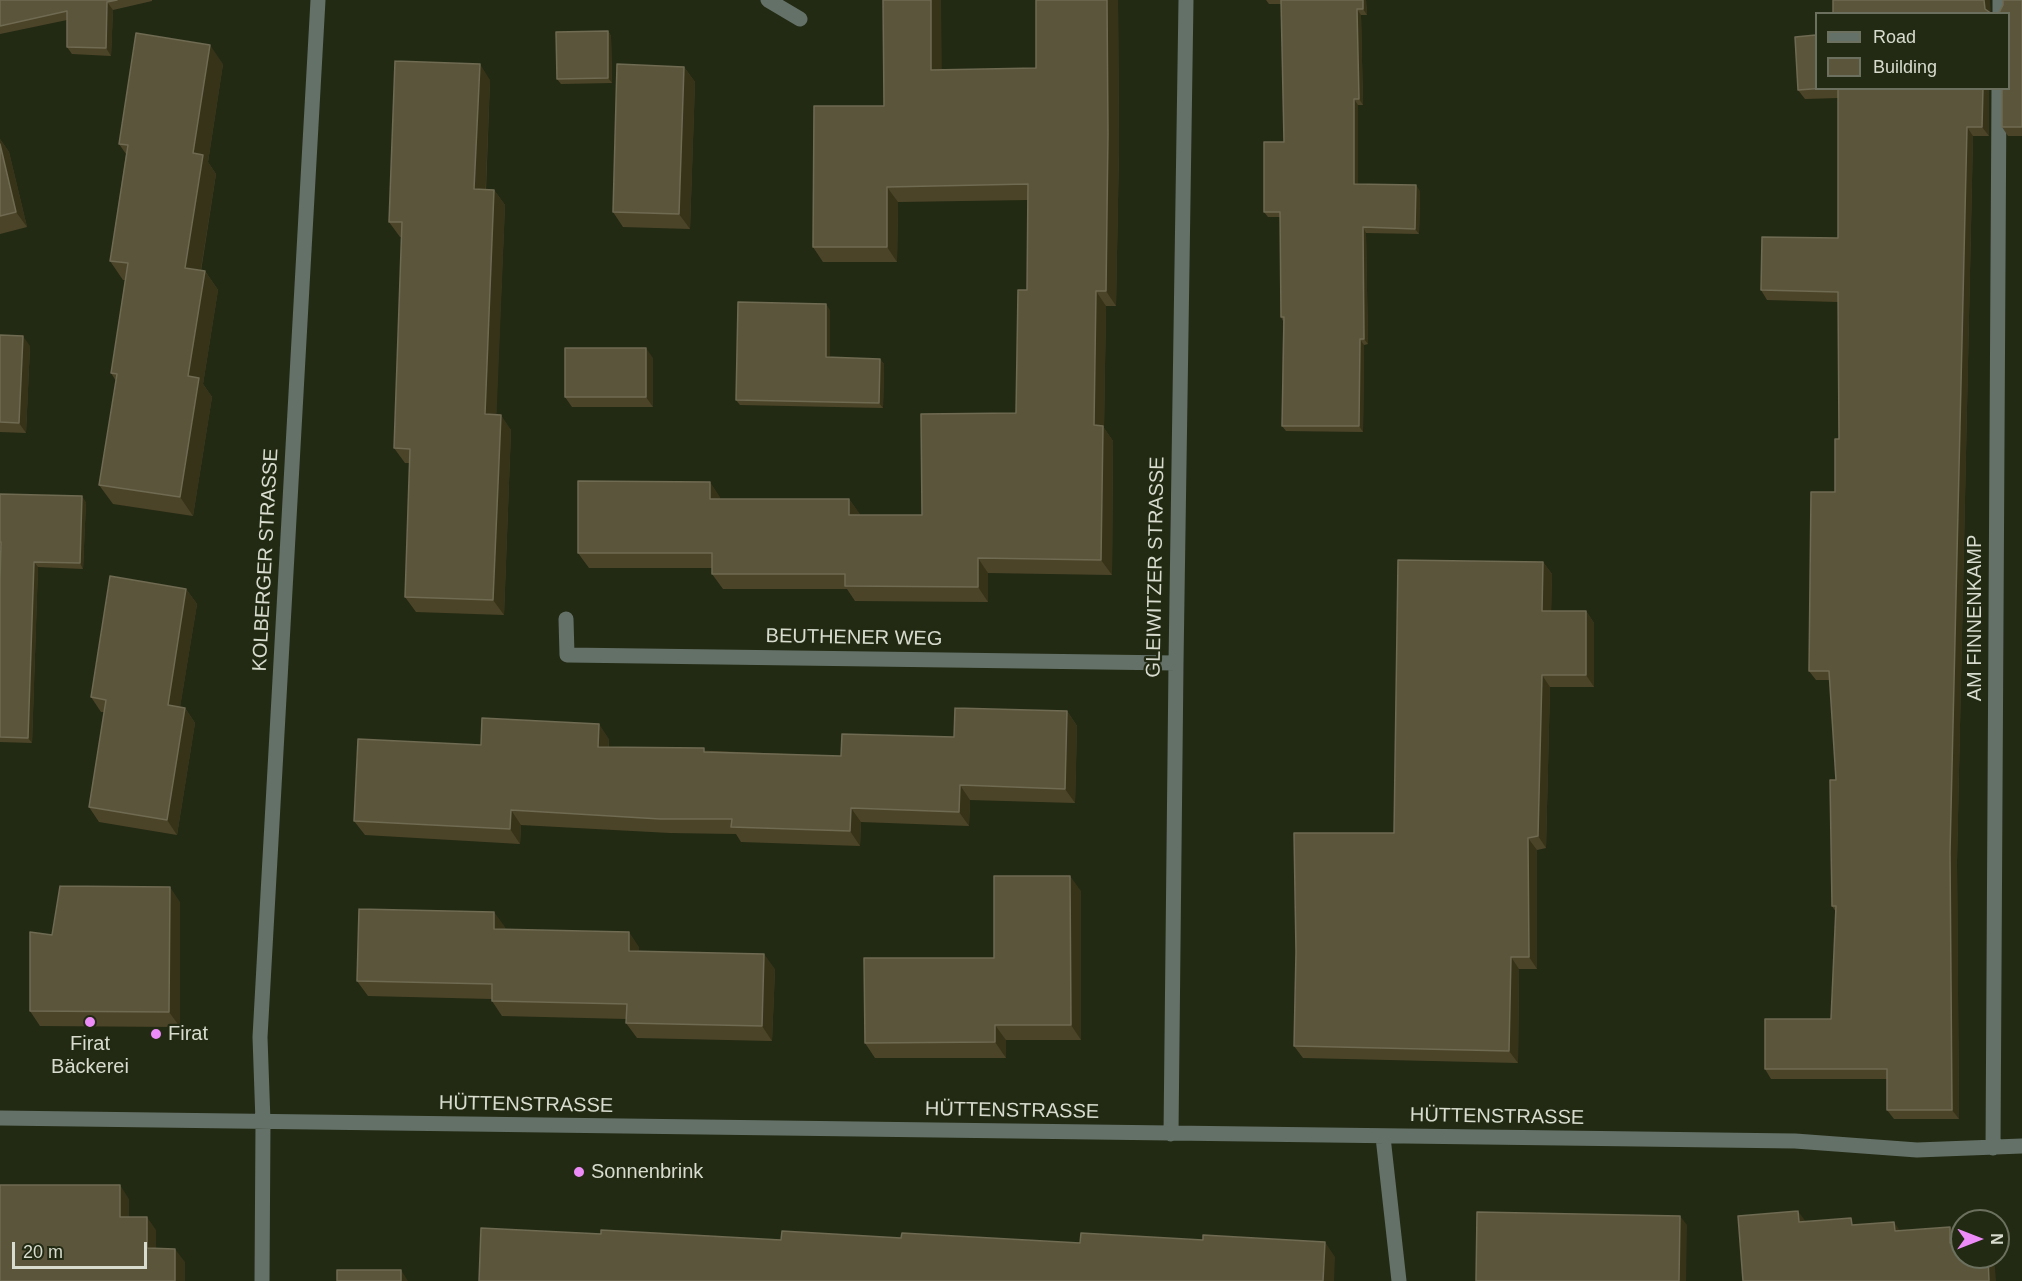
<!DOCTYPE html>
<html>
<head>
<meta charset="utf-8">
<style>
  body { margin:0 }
  #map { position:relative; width:2022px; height:1281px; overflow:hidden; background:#232a13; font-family:Helvetica,sans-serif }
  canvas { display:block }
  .legend { position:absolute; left:1815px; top:12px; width:195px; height:78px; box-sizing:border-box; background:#232a13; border:2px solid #6b715e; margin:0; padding:8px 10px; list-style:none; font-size:18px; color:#d7dcce }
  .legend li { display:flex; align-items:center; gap:12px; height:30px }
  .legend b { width:30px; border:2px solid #6b715e }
  .north { position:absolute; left:1950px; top:1209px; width:60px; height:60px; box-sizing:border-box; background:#232a13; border:2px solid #6b715e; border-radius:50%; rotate:90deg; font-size:16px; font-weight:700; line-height:24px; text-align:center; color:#d7dcce }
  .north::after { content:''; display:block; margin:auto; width:21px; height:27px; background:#ed8cf9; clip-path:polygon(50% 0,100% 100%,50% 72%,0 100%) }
  .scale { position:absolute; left:12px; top:1242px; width:135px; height:27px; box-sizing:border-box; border:3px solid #d7dcce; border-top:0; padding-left:8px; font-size:18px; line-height:21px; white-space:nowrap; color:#d7dcce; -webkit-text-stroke:4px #232a13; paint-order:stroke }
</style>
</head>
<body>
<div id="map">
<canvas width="2022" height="1281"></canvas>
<ul class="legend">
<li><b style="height:8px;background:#647168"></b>Road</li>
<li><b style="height:16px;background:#5b553b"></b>Building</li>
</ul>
<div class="north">N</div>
<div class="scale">20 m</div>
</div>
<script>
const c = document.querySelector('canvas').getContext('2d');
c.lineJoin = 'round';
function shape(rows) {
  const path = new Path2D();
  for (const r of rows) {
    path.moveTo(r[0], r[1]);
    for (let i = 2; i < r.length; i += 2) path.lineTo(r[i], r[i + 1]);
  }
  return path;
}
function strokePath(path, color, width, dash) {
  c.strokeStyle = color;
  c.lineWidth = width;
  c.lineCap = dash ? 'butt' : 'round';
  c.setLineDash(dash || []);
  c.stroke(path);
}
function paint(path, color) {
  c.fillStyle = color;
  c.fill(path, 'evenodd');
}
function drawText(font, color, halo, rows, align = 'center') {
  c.font = font + ' Helvetica,sans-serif';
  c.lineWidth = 4.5;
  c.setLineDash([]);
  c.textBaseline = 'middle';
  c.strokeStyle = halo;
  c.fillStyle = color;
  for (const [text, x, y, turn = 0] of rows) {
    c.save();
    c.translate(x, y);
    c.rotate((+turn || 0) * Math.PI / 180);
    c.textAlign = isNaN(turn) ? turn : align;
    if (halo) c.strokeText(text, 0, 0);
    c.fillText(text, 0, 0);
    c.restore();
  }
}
strokePath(shape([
  [768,0,800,19],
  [2000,14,2000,0],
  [566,619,567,655,1176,663],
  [0,1118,1795,1141,1917,1150,2022,1146],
  [1171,1134,1176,663,1186,0],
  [1383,1137,1399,1281],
  [1993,1148,1999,88],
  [262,1281,263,1122,260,1037,318,0]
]), '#647168', 15);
paint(shape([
  [0,0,152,0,152,1,113,10,111,56,72,54,67,47,67,20,0,34],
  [1036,0,1118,0,1119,148,1116,306,1106,306,1104,428,1113,441,1112,575,988,573,988,602,855,601,847,589,723,589,712,574,712,568,589,568,578,553,720,497,720,499,849,499,860,515,922,515,1016,413,1027,290,1028,200,898,202,897,262,823,262,813,247,884,106,941,70,1036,68],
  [1266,0,1366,0,1367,15,1361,15,1363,105,1358,105,1358,184,1420,191,1419,234,1366,233,1368,344,1364,345,1363,432,1286,431,1282,426,1283,321,1281,317,1280,217,1268,217,1264,212,1284,142,1281,4,1269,4],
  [2022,0,2022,136,2008,136,2002,127,2008,88,1999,13],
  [608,31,611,36,612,83,561,84,557,79],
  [223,64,208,162,216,174,201,271,205,271,218,290,203,384,212,397,193,516,113,504,99,485,116,381,111,373,125,280,123,280,110,261,126,154,119,144],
  [684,67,695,82,690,229,623,227,613,212],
  [490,80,486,190,494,190,505,205,496,414,511,430,504,615,416,612,405,597,410,463,405,463,394,448,402,237,400,237,389,222],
  [1816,88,1989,88,1989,136,1973,136,1957,862,1959,1119,1894,1119,1887,1110,1887,1079,1771,1079,1765,1069,1831,1019,1836,912,1832,906,1836,780,1830,680,1816,680,1809,671,1835,492,1839,439,1838,302,1767,300,1761,290,1838,238,1838,98,1805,99,1798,90],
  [0,139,9,152,27,227,0,234],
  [830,310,830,357,880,359,884,364,883,408,740,405,736,400],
  [0,335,30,346,26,433,0,432],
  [653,358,653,407,572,407,565,397],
  [0,494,86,502,83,569,38,567,32,743,0,742,0,580,1,548,0,548],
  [1543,562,1552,574,1551,611,1586,611,1594,623,1594,687,1550,687,1546,848,1537,850,1537,969,1519,969,1518,1063,1303,1058,1294,1046,1394,833],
  [186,589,197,604,180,707,185,708,195,723,177,835,99,822,89,807,104,712,101,712,91,697],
  [1067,711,1077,726,1075,803,970,800,969,826,861,822,860,846,741,842,736,834,670,833,521,825,520,844,365,835,354,821,481,745,609,739,609,747,841,756,954,737],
  [1081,891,1081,1040,1006,1040,1006,1058,875,1058,865,1043,994,958],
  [180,902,180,1027,40,1026,30,1011],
  [505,927,505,929,639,947,639,951,775,969,772,1041,637,1038,626,1023,627,1019,502,1016,492,1001,492,999,368,996,357,981]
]), '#4c4429');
paint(shape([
  [931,0,941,0,942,85,931,70],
  [1107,0,1118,0,1119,148,1116,306,1106,291],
  [1363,0,1366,0,1367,15,1363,9],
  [1984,0,1990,0,1991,14,1985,9],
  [107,2,113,10,111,56,106,48],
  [1357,9,1361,15,1363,105,1359,99],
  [608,31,611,36,612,83,608,78],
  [210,45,223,64,208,162,216,174,198,287,185,268,193,153],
  [480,64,490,80,485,204,474,189],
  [684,67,695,82,690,229,679,214],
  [1983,88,1989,88,1989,136,1982,127],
  [1354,99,1358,105,1358,189,1354,184],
  [1967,127,1973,136,1957,862,1959,1119,1952,1110,1950,853],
  [0,139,9,152,27,227,16,212,0,144],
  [1416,185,1420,191,1419,234,1415,229],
  [887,187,898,202,897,262,887,247],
  [494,190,505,205,496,429,485,414],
  [1363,227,1366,233,1368,344,1364,339],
  [205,271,218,290,203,384,212,397,193,516,180,497,188,376],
  [1096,291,1106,306,1104,428,1113,441,1112,575,1101,560,1094,425],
  [826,304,830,310,830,363,826,357],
  [23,336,30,346,26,433,19,423],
  [1360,339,1364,345,1363,432,1359,426],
  [646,348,653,358,653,407,646,397],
  [880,359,884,364,883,408,879,403],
  [501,415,511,430,504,615,493,600],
  [710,482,720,497,720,514,710,499],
  [82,496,86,502,83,569,80,563],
  [849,499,860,514,860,530,849,515],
  [978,558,988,573,988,602,978,587],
  [34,562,38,567,32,743,28,738],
  [1543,562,1552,574,1551,623,1542,611],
  [186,589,197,604,178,720,168,705],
  [1586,611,1594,623,1594,687,1586,675],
  [1542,675,1550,687,1546,848,1538,836],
  [185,708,195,723,177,835,167,820],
  [1067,711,1077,726,1075,803,1065,789],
  [599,724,609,739,608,761,598,747],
  [960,785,970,800,969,826,959,812],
  [851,808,861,822,860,846,850,831],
  [511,810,521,825,520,844,510,829],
  [1528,838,1537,850,1537,969,1529,957],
  [1070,876,1081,891,1081,1040,1071,1025],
  [170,887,180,902,180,1027,169,1012],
  [494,912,505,927,505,944,494,929],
  [629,932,639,947,639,966,629,951],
  [764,954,775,969,772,1041,762,1026],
  [1511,957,1519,969,1518,1063,1509,1051],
  [995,1025,1006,1040,1006,1058,995,1042],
  [120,1185,129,1199,129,1230,120,1217],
  [1798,1211,1806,1222,1799,1222],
  [1680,1216,1687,1225,1686,1281,1679,1281],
  [147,1217,156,1230,156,1262,147,1248],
  [1894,1222,1901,1232,1895,1231],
  [1950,1227,1957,1237,1958,1254,1950,1243],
  [1325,1242,1335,1257,1334,1281,1323,1281],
  [175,1249,185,1262,185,1281,175,1281],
  [1988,1257,1994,1257,1996,1281,1989,1281],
  [401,1270,408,1281,401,1281]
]), '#363319');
const building = shape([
  [0,0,117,0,107,2,106,48,67,47,67,11,0,26,0,0],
  [883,0,931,0,931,70,1036,68,1036,0,1107,0,1108,134,1106,291,1096,291,1094,425,1103,426,1101,560,978,558,978,587,845,586,845,574,712,574,712,553,578,553,578,481,710,482,710,499,849,499,849,515,922,515,921,414,1016,413,1018,290,1027,290,1028,184,887,187,887,247,813,247,814,106,884,106,883,0],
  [1281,0,1363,0,1363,9,1357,9,1359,99,1354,99,1354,184,1416,185,1415,229,1363,227,1364,339,1360,339,1359,426,1282,426,1284,317,1281,317,1280,212,1264,212,1264,142,1284,142,1281,0],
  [1833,0,1984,0,1985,9,1992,14,1833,14,1833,0],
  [2003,0,2022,0,2022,127,2002,127,2002,88,2008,88,2008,14,1996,14,1999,13,2003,5,2003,0],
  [608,31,608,78,557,79,556,32,608,31],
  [136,33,210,45,193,153,203,155,185,268,205,271,188,376,199,378,180,497,99,485,117,374,111,373,128,263,110,261,128,145,119,144,136,33],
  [1816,35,1816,88,1825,88,1798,90,1795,37,1816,35],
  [395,61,480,64,474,189,494,190,485,414,501,415,493,600,405,597,410,449,394,448,402,222,389,222,395,61],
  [617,64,684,67,679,214,613,212,617,64],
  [1838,88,1983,88,1982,127,1967,127,1950,853,1952,1110,1887,1110,1887,1069,1765,1069,1765,1019,1831,1019,1836,906,1832,906,1830,780,1836,780,1829,671,1809,671,1811,492,1835,492,1835,439,1839,439,1838,292,1761,290,1762,237,1838,238,1838,88],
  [0,144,16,212,0,216,0,144],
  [738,302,826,304,826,357,880,359,879,403,736,400,738,302],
  [0,335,23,336,19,423,0,422,0,335],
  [565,348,646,348,646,397,565,397,565,348],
  [0,494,82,496,80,563,34,562,28,738,0,737,0,580,1,542,0,542,0,494],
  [1398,560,1543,562,1542,611,1586,611,1586,675,1542,675,1538,836,1528,838,1529,957,1511,957,1509,1051,1294,1046,1296,952,1294,833,1394,833,1398,560],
  [110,576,186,589,168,705,185,708,167,820,89,807,106,700,91,697,110,576],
  [955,708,1067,711,1065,789,960,785,959,812,851,808,850,831,731,827,732,819,660,819,511,810,510,829,354,821,358,739,481,745,482,718,599,724,598,747,704,748,704,752,841,756,842,734,954,737,955,708],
  [994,876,1070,876,1071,1025,995,1025,995,1042,865,1043,864,958,994,958,994,876],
  [60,886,170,887,169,1012,30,1011,30,932,52,935,60,886],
  [359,909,494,912,494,929,629,932,629,951,764,954,762,1026,626,1023,627,1004,492,1001,492,984,357,981,359,909],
  [0,1185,120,1185,120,1217,147,1217,147,1248,175,1249,175,1281,0,1281,0,1185],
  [1798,1211,1799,1222,1851,1218,1852,1225,1894,1222,1895,1231,1950,1227,1950,1243,1962,1242,1962,1257,1988,1257,1989,1281,1743,1281,1738,1216,1798,1211],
  [1477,1212,1680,1216,1679,1281,1476,1281,1477,1212],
  [481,1228,601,1234,601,1230,781,1240,782,1231,901,1238,902,1233,1080,1243,1081,1233,1203,1240,1203,1235,1325,1242,1323,1281,479,1281,481,1228],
  [337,1270,401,1270,401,1281,337,1281,337,1270]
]);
paint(building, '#5b553b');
strokePath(building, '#6f6a52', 1.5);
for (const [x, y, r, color] of [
  [90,1022,6,"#ed8cf9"],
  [156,1034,6,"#ed8cf9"],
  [579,1172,6,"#ed8cf9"]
]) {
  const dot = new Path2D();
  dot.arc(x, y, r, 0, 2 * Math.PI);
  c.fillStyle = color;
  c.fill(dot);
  strokePath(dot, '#232a13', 2);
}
drawText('20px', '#d7dcce', '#232a13', [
  ["KOLBERGER STRASSE",266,560,-87],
  ["GLEIWITZER STRASSE",1156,567,-89],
  ["AM FINNENKAMP",1975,618,-90],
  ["BEUTHENER WEG",854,638,1],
  ["HÜTTENSTRASSE",526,1105,1],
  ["HÜTTENSTRASSE",1012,1111,1],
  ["HÜTTENSTRASSE",1497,1117,1]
]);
drawText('20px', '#d7dcce', '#232a13', [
  ["Firat",168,1034],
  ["Firat",90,1044,"center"],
  ["Bäckerei",90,1067,"center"],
  ["Sonnenbrink",591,1172]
], 'left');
</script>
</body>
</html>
